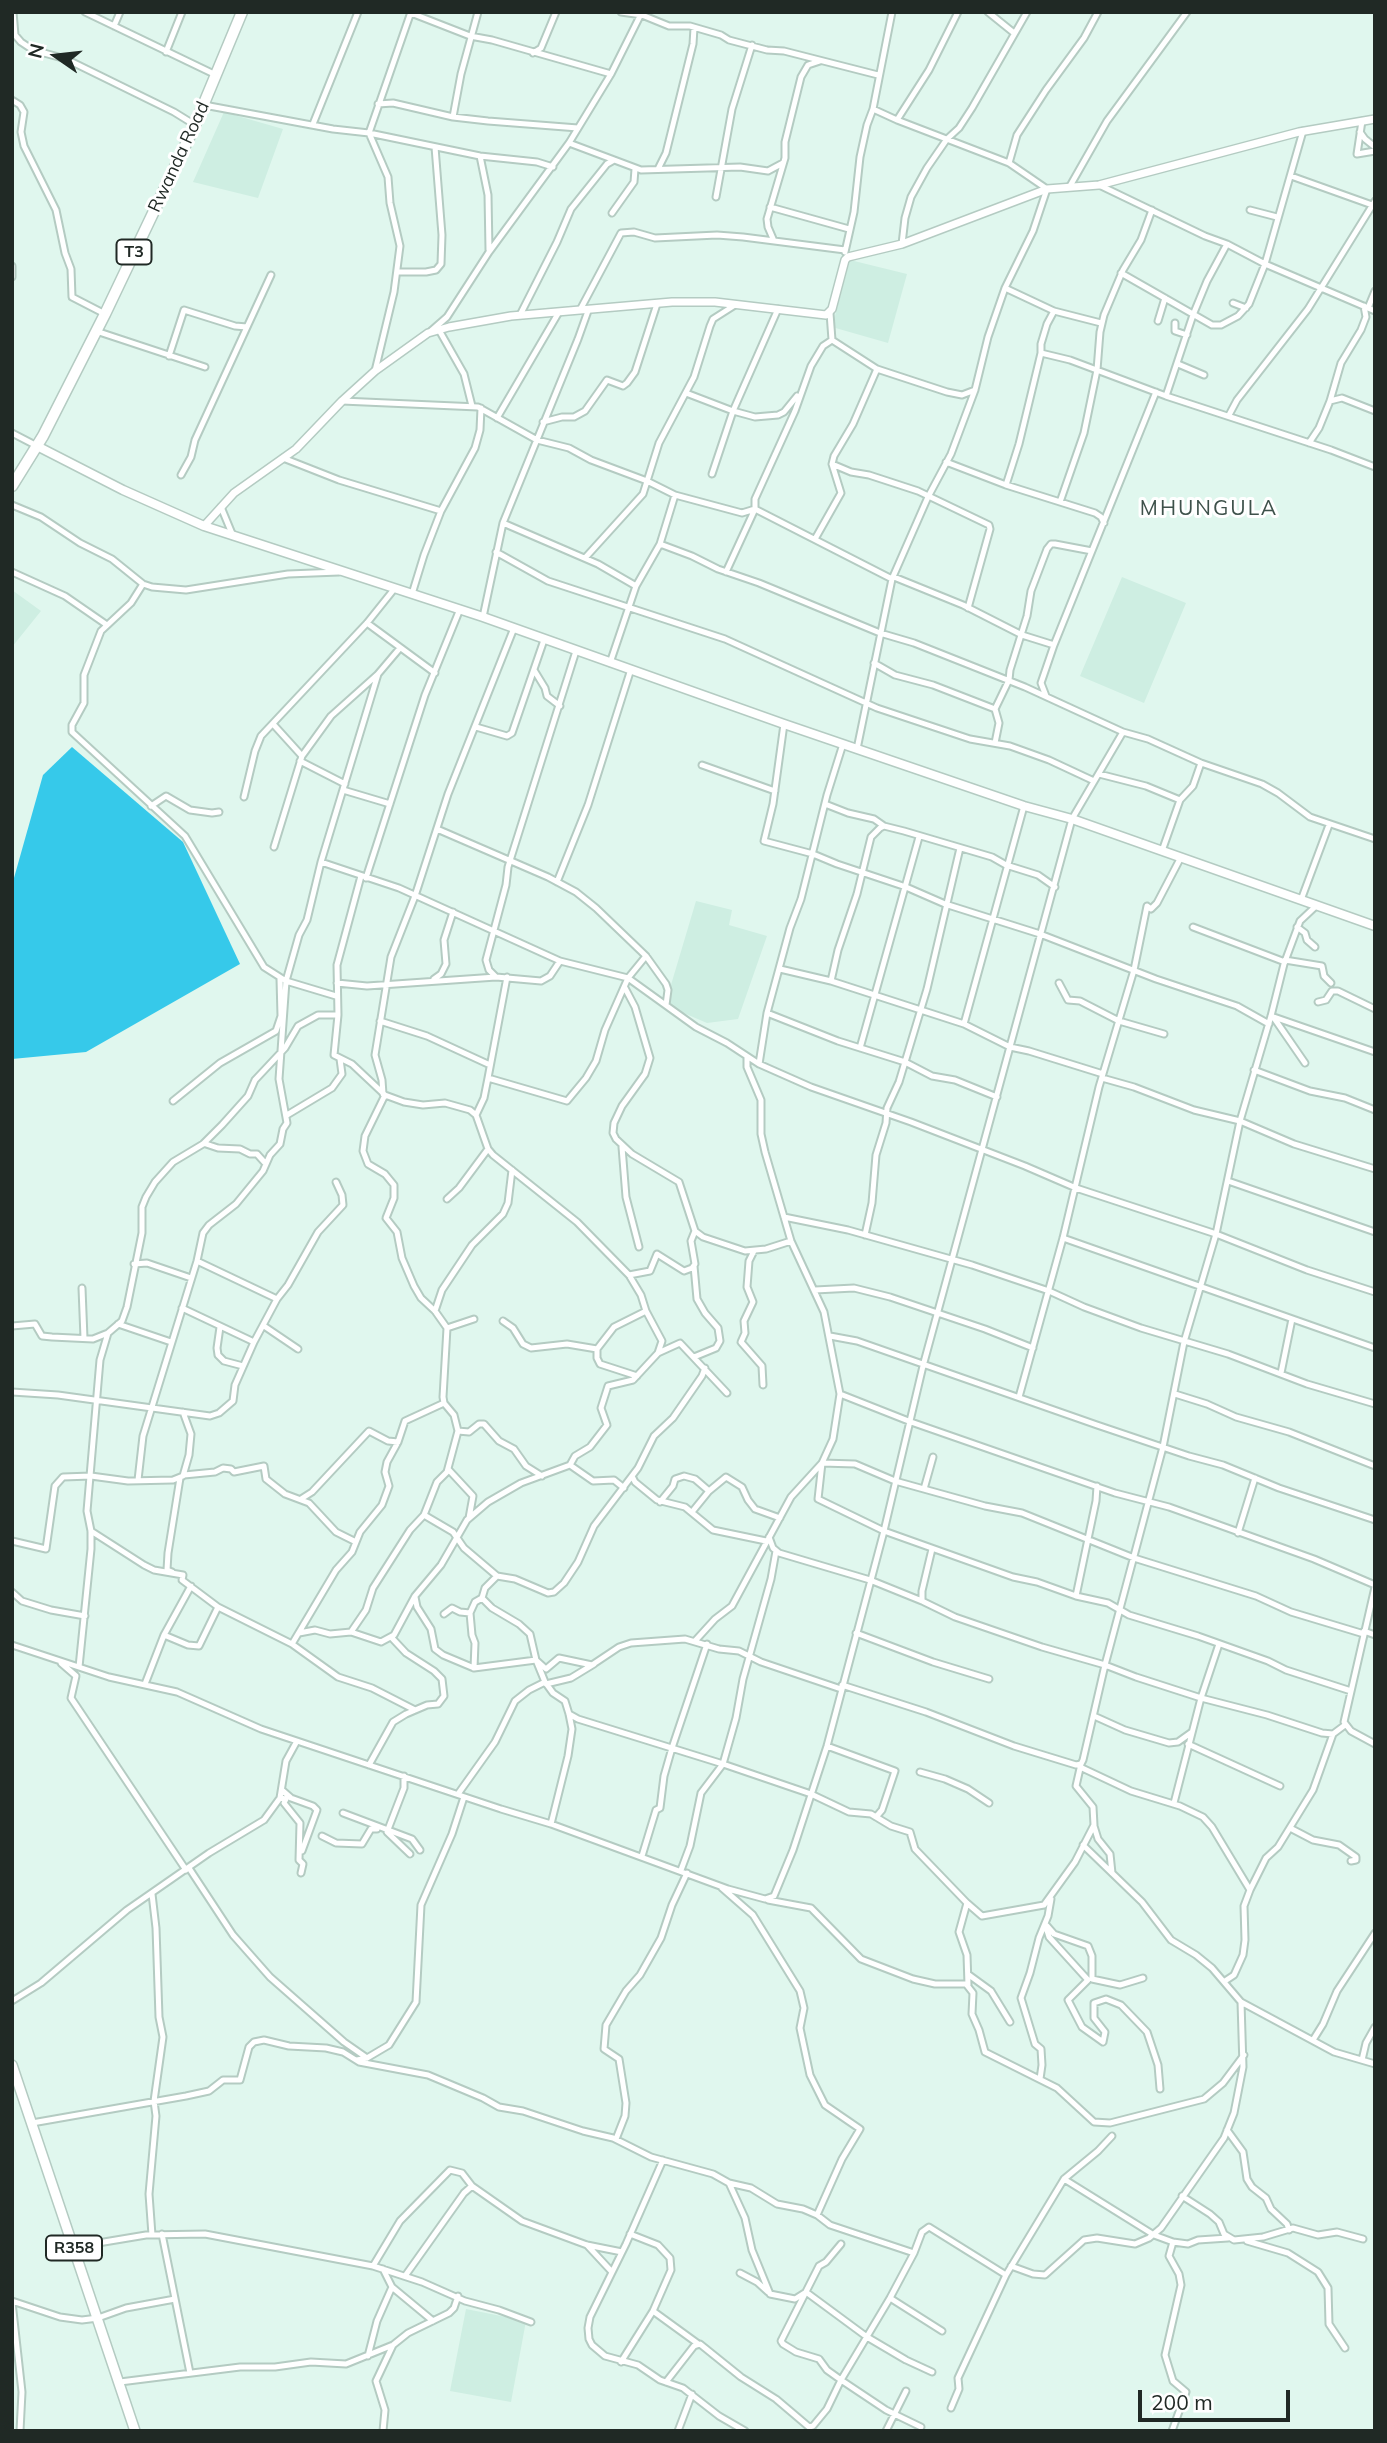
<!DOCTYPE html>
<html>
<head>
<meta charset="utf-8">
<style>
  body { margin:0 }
  #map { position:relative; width:1387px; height:2443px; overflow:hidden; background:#e0f7ee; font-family:Mulish,sans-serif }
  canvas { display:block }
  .frame { position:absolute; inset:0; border:14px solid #202925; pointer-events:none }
  .north { position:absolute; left:21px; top:21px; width:70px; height:70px; -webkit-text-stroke:5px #fff; paint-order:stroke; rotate:284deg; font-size:19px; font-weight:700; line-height:28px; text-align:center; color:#202925 }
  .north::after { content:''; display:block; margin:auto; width:24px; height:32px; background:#202925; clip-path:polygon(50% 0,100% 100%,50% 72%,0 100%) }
  .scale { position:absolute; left:1138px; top:2390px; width:152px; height:32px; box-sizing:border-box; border:4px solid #202925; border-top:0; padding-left:9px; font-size:21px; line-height:24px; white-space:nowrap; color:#202925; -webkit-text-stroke:5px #fff; paint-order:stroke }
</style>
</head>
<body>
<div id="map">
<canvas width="1387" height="2443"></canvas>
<div class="frame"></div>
<div class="north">N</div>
<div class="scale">200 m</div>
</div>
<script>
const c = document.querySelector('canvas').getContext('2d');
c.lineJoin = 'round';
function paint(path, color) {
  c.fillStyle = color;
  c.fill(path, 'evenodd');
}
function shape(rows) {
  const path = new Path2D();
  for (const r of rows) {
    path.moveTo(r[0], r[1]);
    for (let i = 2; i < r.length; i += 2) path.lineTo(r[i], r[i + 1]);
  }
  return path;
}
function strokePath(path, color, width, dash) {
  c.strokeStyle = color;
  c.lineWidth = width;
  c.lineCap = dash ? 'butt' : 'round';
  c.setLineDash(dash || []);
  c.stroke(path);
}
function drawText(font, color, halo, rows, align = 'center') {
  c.font = font + ' Mulish,sans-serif';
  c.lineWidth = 6;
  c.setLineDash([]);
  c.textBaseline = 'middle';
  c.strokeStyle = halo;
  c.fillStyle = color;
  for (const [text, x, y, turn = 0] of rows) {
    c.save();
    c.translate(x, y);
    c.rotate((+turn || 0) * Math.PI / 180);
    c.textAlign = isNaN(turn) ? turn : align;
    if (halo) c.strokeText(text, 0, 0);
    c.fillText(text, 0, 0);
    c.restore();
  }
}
paint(shape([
  [224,112,283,129,258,198,193,182],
  [850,260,907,274,888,343,832,327],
  [1122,577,1186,603,1144,703,1080,676],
  [12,590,41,611,12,647],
  [696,901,732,910,729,925,767,936,738,1019,707,1023,665,1005],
  [466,2309,526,2321,511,2402,450,2391]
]), '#ceeee2');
paint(shape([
  [72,747,183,842,240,964,86,1052,12,1059,12,885,43,775]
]), '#36c9ea');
const minor = shape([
  [13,12,15,35,21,42,33,50,66,59,174,112,195,125],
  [85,12,216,75],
  [621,12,642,15,669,26,690,26,721,35,729,40,767,50,784,51,878,75],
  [988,12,1014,33],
  [411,13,470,36,492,40,611,74],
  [114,26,120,12],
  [166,52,182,12],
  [533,53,541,48,556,12],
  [12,100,20,105,24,112,21,132,24,146,56,210,65,253,71,269,72,297,105,314],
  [378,104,393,103,453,117,488,121,578,128],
  [204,105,333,129,369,133,480,156,537,162,553,167],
  [453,117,461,74,478,12],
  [897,120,929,70,958,12],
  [1362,121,1357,154,1375,151],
  [313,124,358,12],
  [1360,132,1365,139,1375,147],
  [569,143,641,170,740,167,768,171,783,163],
  [480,156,488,195,489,250],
  [1009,163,1017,135,1046,90,1084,38,1098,12],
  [658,169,666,153,693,44,694,28],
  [1291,176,1375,206],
  [1099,185,1205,236,1227,244,1265,264,1375,311],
  [1070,186,1107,121,1187,12],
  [716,197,732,109,752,45],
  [770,207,849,229],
  [1250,210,1277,217],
  [612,213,634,182,635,169],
  [774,241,768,227,767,219,785,158,785,142,801,77,808,65,820,61],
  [902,244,905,218,911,197,927,168,947,139,959,128,972,108,1027,12],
  [845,252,854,212,860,157,867,125,873,109,892,12],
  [12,266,12,277],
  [397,272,426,272,436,270,441,264,442,235,435,147],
  [1121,273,1212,325,1221,325,1238,316,1249,304,1265,264,1303,131],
  [1005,288,1054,311,1101,323],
  [1233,303,1246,308],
  [1368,308,1375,291],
  [580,310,621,233,634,232,655,238,717,235,743,237,845,250],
  [830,313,832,340,877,369,947,392,962,395,975,390],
  [520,315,557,242,571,209,607,164,614,160],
  [1158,321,1165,298],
  [1175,323,1175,331,1187,335],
  [439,330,464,374,472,406],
  [96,331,205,367],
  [431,331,447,317,489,252,569,143,611,74,642,12],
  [832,340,823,346,811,366,795,411,755,499,755,509,892,579],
  [1041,353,1070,360,1166,396,1331,450,1375,467],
  [169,356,184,310,235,326,247,327,271,275],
  [1178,364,1204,375],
  [375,371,394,292,400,246,390,203,388,177,369,133,411,12],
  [686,393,733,411,755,417,778,415,784,412,797,396],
  [1166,396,1193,315,1207,281,1227,244],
  [342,401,478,407,537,440,569,448,591,460,647,481,675,495,742,513,755,509],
  [1330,401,1342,398,1375,411],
  [1229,415,1237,400,1308,309,1375,201],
  [497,418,559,312],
  [543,422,562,417,574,417,585,411,607,380,623,386,627,383,635,372,657,304],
  [12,433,37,446],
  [1309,443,1319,428,1330,401,1341,363,1361,330,1366,317,1364,306],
  [283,458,339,480,441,511],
  [946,462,1006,485,1095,513,1101,517,1104,523],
  [832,464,851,472,869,475,918,491,989,525,990,529,968,608],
  [712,474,733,411,778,309],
  [181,475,191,457,195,440,247,327],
  [1006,485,1019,444,1041,353,1041,344,1047,324,1054,311],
  [1060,502,1084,433,1097,370,1100,332,1104,315,1123,270,1141,240,1152,210],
  [12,505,41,517,80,543,112,559,143,584,152,587,186,590,288,574,339,572],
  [221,507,233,536],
  [503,523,598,564,636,586],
  [815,539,841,493,832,464,834,456,853,424,877,369],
  [660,544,692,556,718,569,759,583,880,633,914,643,1025,687,1123,732,1148,739,1201,763,1262,784,1278,793,1310,817,1375,839],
  [496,552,548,581,725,639,877,708,970,739,1010,746,1049,760,1094,781],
  [585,558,643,494,659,443,694,377,710,326,713,319,735,305],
  [12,572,65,596,107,625],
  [726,572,755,509],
  [894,577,963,605,1022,635,1054,645],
  [143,584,131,603,101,631,84,675,84,703,72,725,72,732,185,836,264,967,286,981,299,935,307,920,321,862,378,674],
  [412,594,424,555,441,511,475,448,480,430,481,408],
  [483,617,503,523,578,339,588,311],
  [367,623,435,673],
  [610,663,636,586,660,544,675,495],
  [874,663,895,675,933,685,995,709,999,723,995,743],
  [534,670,545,688,547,696,560,706],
  [1046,696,1041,683,1054,645,1156,392],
  [995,709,1009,680,1010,670,1027,616,1031,591,1047,549,1051,544,1055,544,1092,551],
  [273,724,302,756],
  [784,724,773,804,764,841,813,854,837,864,906,887,945,904,1040,934,1156,979,1237,1006,1269,1024],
  [476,727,507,736,512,733,544,640],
  [857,749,892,579,928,497,951,454,975,390,988,337,1005,288,1033,231,1047,189,1009,163,897,120,873,109],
  [300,761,345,784],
  [702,765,775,791],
  [1099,774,1146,786,1180,800],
  [343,790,390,804],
  [244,797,255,751,261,736,367,623,395,588],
  [825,804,848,813,874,819,884,826],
  [151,806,166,796,190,810,212,813,219,812],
  [437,829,548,877,576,892,596,908,646,956,666,984,668,990,666,1005],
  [274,847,302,756,331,716,378,674,400,648],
  [1162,851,1180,800,1193,786,1201,763],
  [321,862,399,888,560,961,628,978,696,1027,727,1043,759,1064,811,1087,911,1122,1025,1166,1076,1188,1216,1234,1307,1270,1375,1292],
  [366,878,425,695,460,609],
  [557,882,588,805,631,669],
  [1301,900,1329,825],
  [1193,927,1285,962],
  [1297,927,1305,933,1307,940,1315,947],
  [1285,960,1322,966,1324,976,1331,983],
  [780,969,831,981,964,1024,1010,1047,1029,1051,1103,1074],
  [496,977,489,970,486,960,506,885,508,867,576,651],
  [434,979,441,974,446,964,444,940,453,912],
  [831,981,838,950,857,894,871,837,880,828,884,826,904,831,992,857,1006,865,1038,875,1055,887],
  [337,983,367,986,496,977,541,981,550,976,560,961],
  [1059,983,1068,1000,1080,1001,1119,1021,1164,1034],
  [625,988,635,1007,650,1058,645,1074,622,1106,614,1123,613,1133,616,1139,632,1154,679,1182,695,1231,703,1237,745,1251,766,1249,791,1241],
  [1318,1002,1326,1000,1332,991,1338,991,1375,1009],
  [767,1013,838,1041,905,1062,932,1076,955,1080,997,1097],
  [1271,1016,1375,1052],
  [1274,1018,1305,1063],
  [380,1021,427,1036,490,1065],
  [964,1024,1024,806],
  [860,1048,919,837],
  [759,1064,767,1013,790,928,801,899,827,795,843,744],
  [1254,1070,1310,1091,1345,1098,1375,1110],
  [488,1078,567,1101,586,1078,596,1061,605,1030,628,978,646,956],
  [1102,1078,1134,1087,1194,1110,1240,1121,1294,1144,1375,1169],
  [383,1094,382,1080,375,1055,391,957,415,896,448,794,514,628],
  [173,1101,220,1063,276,1031,281,1016,280,979],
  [287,1115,332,1088,342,1074,340,1059],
  [476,1115,484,1098,488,1078,507,977],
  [206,1144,218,1148,240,1149,250,1154,257,1154,266,1164],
  [622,1147,626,1197,639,1247],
  [1228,1181,1375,1232],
  [447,1199,459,1188,488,1149],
  [784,1217,848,1230,972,1265,1049,1291,1084,1307,1141,1328,1228,1354,1307,1384,1375,1404],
  [865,1235,872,1203,876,1155,886,1123,887,1108,899,1082,927,989,960,848],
  [1063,1238,1375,1348],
  [754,1251,749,1261,747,1287,753,1302,744,1321,745,1333,741,1342,762,1366,763,1385],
  [197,1261,277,1299],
  [134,1264,147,1263,191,1278],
  [694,1266,697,1299,705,1313,718,1328,720,1341,716,1348,694,1357],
  [629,1275,650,1271,657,1254,684,1271,692,1268,695,1264,691,1241,695,1231],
  [82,1288,84,1338],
  [815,1290,854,1288,890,1297,985,1329,1033,1348],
  [182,1308,254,1342],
  [435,1311,442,1290,472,1245,503,1214,508,1203,512,1170],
  [503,1321,513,1328,523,1344,531,1348,567,1344,597,1349],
  [118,1324,171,1342],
  [12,1326,35,1324,42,1336,52,1337,93,1339,108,1333],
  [264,1326,298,1349],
  [220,1327,217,1348,218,1355,224,1361,243,1366],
  [447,1328,474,1319],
  [830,1336,857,1341,1097,1425,1189,1456,1223,1465,1279,1488,1375,1520],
  [658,1353,680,1343,727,1393],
  [1281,1373,1292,1319],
  [637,1376,600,1364,597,1358,597,1349,614,1327,646,1311],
  [12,1392,58,1395,210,1416,219,1413,233,1401,235,1385,254,1342,277,1299,288,1285,318,1232,343,1205,342,1195,336,1182],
  [840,1394,911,1422,1115,1493,1169,1507,1314,1559,1375,1585],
  [1175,1394,1207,1404,1236,1417,1289,1432,1375,1466],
  [1019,1397,1063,1238,1099,1087,1134,970,1147,906,1151,909,1157,903,1180,859],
  [458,1431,469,1432,479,1424,484,1424,499,1441,514,1449,526,1466,542,1476],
  [570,1465,593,1481,614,1480,624,1488],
  [448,1469,473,1496,469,1518],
  [184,1475,215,1472,223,1468,231,1469,234,1472,264,1466,266,1479,285,1494,309,1503,336,1532,356,1542],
  [632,1476,635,1482,657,1500,685,1507,713,1530,766,1541],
  [138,1480,143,1436,197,1261,203,1233,209,1225,236,1204,263,1171,270,1155,280,1144,283,1129,287,1123,279,1079,286,981,336,996],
  [924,1489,933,1457],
  [301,1499,312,1492,369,1431,388,1441,398,1442],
  [660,1502,673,1486,675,1479,684,1476,695,1479,709,1491],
  [692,1512,709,1491,726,1477,742,1487,748,1500,755,1509,780,1518],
  [424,1515,453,1532,464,1548,497,1576,515,1579,548,1593,554,1592,564,1583,578,1562,594,1526,638,1468,654,1436,673,1418,702,1376,705,1368],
  [91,1531,144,1565,154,1570,183,1575,182,1580,218,1607,292,1644,338,1677,372,1688,415,1710],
  [1238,1533,1255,1478],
  [769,1537,773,1548,779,1553,870,1580,922,1601,955,1617,1042,1647,1105,1665,1136,1677,1201,1698,1267,1715,1322,1733,1333,1734,1345,1725],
  [12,1541,46,1549,55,1486,63,1477,91,1476,128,1481,173,1480,183,1476,189,1455,191,1434,183,1412],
  [172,1572,167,1570,168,1553,180,1478],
  [497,1576,485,1588,482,1598,492,1608,519,1624,530,1634,536,1660,545,1682,553,1693,565,1701,569,1714,572,1729,568,1756,551,1824],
  [1375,1587,1344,1722,1351,1731,1375,1744],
  [12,1592,22,1601,51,1610,85,1616],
  [1076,1596,1096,1501,1097,1486],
  [415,1597,417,1607,431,1629,435,1649,443,1655,474,1668,536,1660,546,1669,559,1658,592,1665,619,1647,631,1643,685,1639,719,1649,739,1651,761,1662,841,1689],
  [922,1601,922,1591,932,1549],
  [444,1614,452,1608,460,1612,470,1613],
  [1364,1631,1375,1635],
  [351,1632,366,1610,373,1588,410,1530,424,1515,437,1482,447,1472,458,1431,454,1415,444,1403,443,1397,447,1328,435,1311,421,1298,414,1286,402,1258,397,1232,386,1218,394,1198,394,1185,385,1174,368,1164,363,1151,365,1136,385,1095],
  [299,1633,315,1630,330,1634,351,1632,381,1642,394,1635,415,1596,441,1565,467,1520,488,1502,521,1483,570,1465,575,1456,590,1447,607,1425,601,1408,608,1386,633,1380,658,1353,662,1341,646,1311,641,1295,629,1275,577,1222,493,1155,488,1149,476,1115,470,1110,445,1103,423,1105,404,1102,385,1095,352,1064,334,1055,338,1015,337,965,361,876],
  [856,1633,933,1662,989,1679],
  [164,1635,188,1645,199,1646,218,1607],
  [695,1641,715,1619,732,1606,791,1497,822,1463,833,1439,840,1394,824,1312,791,1241,765,1152,761,1134,761,1100,747,1067,747,1057],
  [292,1644,336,1570,352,1552,360,1532,382,1505,389,1486,385,1472,387,1462,398,1442,405,1421,444,1403],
  [12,1645,109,1677,177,1692,261,1729,501,1809,551,1824,728,1889,765,1899,774,1896,793,1850,827,1746,884,1531,923,1366,1072,819,1123,732],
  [61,1663,76,1676,71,1698,186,1870],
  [79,1667,91,1549,91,1531,87,1511,100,1360,108,1333,122,1321,127,1307,142,1233,142,1207,146,1197,155,1182,173,1162,203,1144,222,1125,248,1096,255,1080,285,1048,298,1026,318,1015,338,1015],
  [474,1668,475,1643,472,1635,470,1613,475,1602,482,1598],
  [145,1684,164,1635,191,1586],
  [546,1684,571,1678,594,1664],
  [842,1685,926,1712,1014,1746,1076,1765,1081,1764,1083,1760,1105,1665,1163,1447,1184,1342,1216,1234,1240,1121,1271,1016,1284,964,1300,921,1316,906],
  [1351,1691,1286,1670,1268,1661,1198,1636,1129,1615,1108,1603,1076,1596,1037,1582,1013,1577,884,1531,818,1499,822,1463,855,1464,895,1481,985,1506,1022,1513,1134,1558,1256,1596,1291,1612,1364,1634],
  [569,1714,578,1719,723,1764,811,1794,849,1812,871,1814,891,1826,910,1832,915,1849,967,1903,982,1916,1044,1905,1075,1862,1094,1825,1093,1807,1076,1786,1081,1764],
  [1094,1716,1125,1730,1169,1743,1178,1742,1192,1732],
  [1188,1744,1280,1786],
  [827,1746,895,1771,882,1810,876,1817],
  [369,1765,393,1722,406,1714,427,1705,438,1704,444,1696,442,1679,434,1671,406,1653,391,1637],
  [1080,1767,1131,1791,1180,1806,1203,1817,1212,1827,1250,1890],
  [920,1772,945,1779,968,1789,989,1803],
  [404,1776,404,1788,387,1832,410,1854],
  [283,1791,291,1798,313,1806,317,1810,302,1851],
  [458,1794,495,1742,515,1701,529,1690,545,1682],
  [280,1798,286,1799,284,1803,300,1823,299,1860,303,1864,301,1873],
  [1174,1803,1201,1698,1219,1644],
  [343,1813,412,1839,420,1850],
  [1094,1826,1098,1839,1110,1854,1112,1873],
  [1290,1828,1313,1840,1339,1845,1356,1857,1356,1860,1351,1861],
  [322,1836,336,1843,362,1844,371,1829,377,1829],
  [1083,1845,1142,1902,1171,1940,1196,1955,1212,1968,1241,2002,1334,2052,1375,2064],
  [642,1856,656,1810,660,1808,664,1776,672,1748,707,1644],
  [189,1868,233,1935,270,1977,344,2042,367,2058],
  [681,1870,690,1846,701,1793,723,1764,736,1718,743,1679,771,1579,776,1551],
  [721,1887,753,1915,800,1991,804,2008,800,2028,810,2075,825,2105,860,2129,842,2159,817,2215],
  [768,1900,811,1908,861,1959,913,1979,935,1984,966,1984,973,1993,972,2014,979,2030,985,2052,1057,2088,1094,2122,1110,2123,1204,2099,1223,2083,1244,2055],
  [967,1903,959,1932,967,1955,968,1985],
  [1045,1924,1049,1937,1088,1980,1068,2000,1082,2027,1103,2042,1105,2032,1094,2018,1094,2003,1106,1999,1121,2005,1147,2032,1158,2065,1160,2089],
  [1047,1926,1054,1934,1088,1946,1092,1956,1092,1979,1120,1985,1143,1978],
  [969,1975,991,1991,1010,2022],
  [1225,1981,1234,1975,1243,1955,1245,1940,1244,1906,1250,1890,1266,1858,1278,1847,1313,1790,1333,1734],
  [12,2001,41,1983,127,1910,209,1853,264,1820,280,1798,286,1761,297,1741],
  [1313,2040,1323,2024,1337,1991,1375,1933],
  [357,2060,367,2058,389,2045,416,2002,421,1905,452,1834,464,1797],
  [1362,2060,1366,2043,1375,2027],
  [1040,2079,1042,2065,1041,2049,1035,2044,1021,1998,1030,1973,1039,1938,1048,1916,1051,1899],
  [32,2123,186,2096,209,2091,223,2080,240,2080,249,2047,254,2042,264,2040,289,2046,326,2048,343,2052,359,2062,428,2075,483,2098,499,2107,523,2111,583,2131,613,2138,651,2157,713,2174,729,2183,751,2188,777,2204,803,2209,817,2215,830,2225,914,2253],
  [1227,2130,1243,2152,1247,2179,1252,2187,1266,2198,1271,2209,1287,2224,1289,2230],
  [616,2139,625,2116,626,2103,619,2059,604,2049,606,2025,626,1991,640,1975,661,1938,672,1905,687,1873],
  [663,2160,626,2244,590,2317,588,2328,589,2339,592,2345,605,2356,638,2365,660,2380,683,2388,719,2416,745,2431],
  [1064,2179,1098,2151,1112,2136],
  [729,2183,745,2218,752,2250,770,2294,795,2299,806,2292,867,2337,906,2360,932,2372],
  [1182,2196,1210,2214,1219,2222,1224,2234,1234,2240,1263,2237,1293,2228,1318,2235,1337,2232,1363,2239],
  [162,2234,190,2373],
  [630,2234,658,2245,670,2258,671,2270,653,2311,697,2343],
  [152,2235,149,2194,156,2116,154,2101,163,2037,159,2017,156,1928,152,1894],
  [1247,2241,1288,2253,1318,2272,1328,2288,1329,2324,1345,2348],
  [587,2245,612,2272],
  [74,2247,146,2235,205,2234,373,2266,422,2282,465,2301,499,2310,531,2322],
  [373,2266,400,2221,450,2170,462,2173,472,2186],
  [1011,2266,1033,2274,1045,2275,1084,2240,1097,2238,1135,2244,1149,2238,1161,2228,1224,2138,1234,2113,1243,2067,1241,2002],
  [383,2269,392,2287,433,2321],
  [740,2273,757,2282,768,2292],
  [1006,2275,1064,2179,1154,2235,1173,2242,1188,2244,1198,2240,1228,2238],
  [405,2276,464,2193,472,2186,522,2221,587,2245,622,2252],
  [890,2298,942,2331],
  [12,2301,60,2317,82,2320,98,2318,126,2308,175,2299],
  [12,2302,22,2392,20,2431],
  [368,2356,377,2321,392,2287],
  [621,2362,653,2311],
  [120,2382,240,2367,275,2367,311,2362,346,2364,393,2345,408,2333,449,2313,454,2308,458,2296],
  [666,2382,694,2346,700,2344,741,2377,776,2399,809,2427,813,2426,827,2409,841,2380,827,2370,819,2359,796,2352,783,2344,781,2341,819,2266,826,2262,841,2244],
  [921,2427,886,2410,841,2380,890,2298,914,2253,922,2232,929,2227,1006,2275,958,2378,959,2389,951,2408],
  [383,2431,385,2410,376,2381,393,2345],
  [678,2431,692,2394],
  [886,2431,906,2391],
  [1172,2431,1186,2392,1173,2381,1165,2355,1181,2285,1179,2274,1169,2256,1173,2242]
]);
const tertiary = shape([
  [204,526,234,493,296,449,342,401,375,371,428,333,449,327,511,316,672,302,715,302,826,315,832,309,845,260,848,257,902,244,1047,189,1099,185,1299,132,1375,119]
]);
const secondary = shape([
  [37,446,123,490,204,526,483,617,784,724,1024,806,1072,819,1375,926]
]);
const primary = shape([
  [12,2065,135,2431]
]);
const trunk = shape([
  [12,486,43,436,105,314,195,125,242,12]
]);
strokePath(minor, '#b4cbc2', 9);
strokePath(tertiary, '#b4cbc2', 10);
strokePath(secondary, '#b4cbc2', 11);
strokePath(primary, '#b4cbc2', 12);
strokePath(trunk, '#b4cbc2', 13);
strokePath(minor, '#fff', 5);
strokePath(tertiary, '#fff', 7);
strokePath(secondary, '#fff', 8);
strokePath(primary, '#fff', 9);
strokePath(trunk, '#fff', 10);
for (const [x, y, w] of [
  [134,252,35],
  [74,2248,56]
]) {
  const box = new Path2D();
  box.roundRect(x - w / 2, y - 12.5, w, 25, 5);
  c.fillStyle = '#fff';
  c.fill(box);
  strokePath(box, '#202925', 2);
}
drawText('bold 16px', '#202925', null, [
  ["T3",134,252],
  ["R358",74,2248]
]);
drawText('18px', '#202925', '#fff', [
  ["Rwanda Road",179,157,-65]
]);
c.letterSpacing = '2px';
drawText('21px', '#3d514a', '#fff', [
  ["MHUNGULA",1209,509]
]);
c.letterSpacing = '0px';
</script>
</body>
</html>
